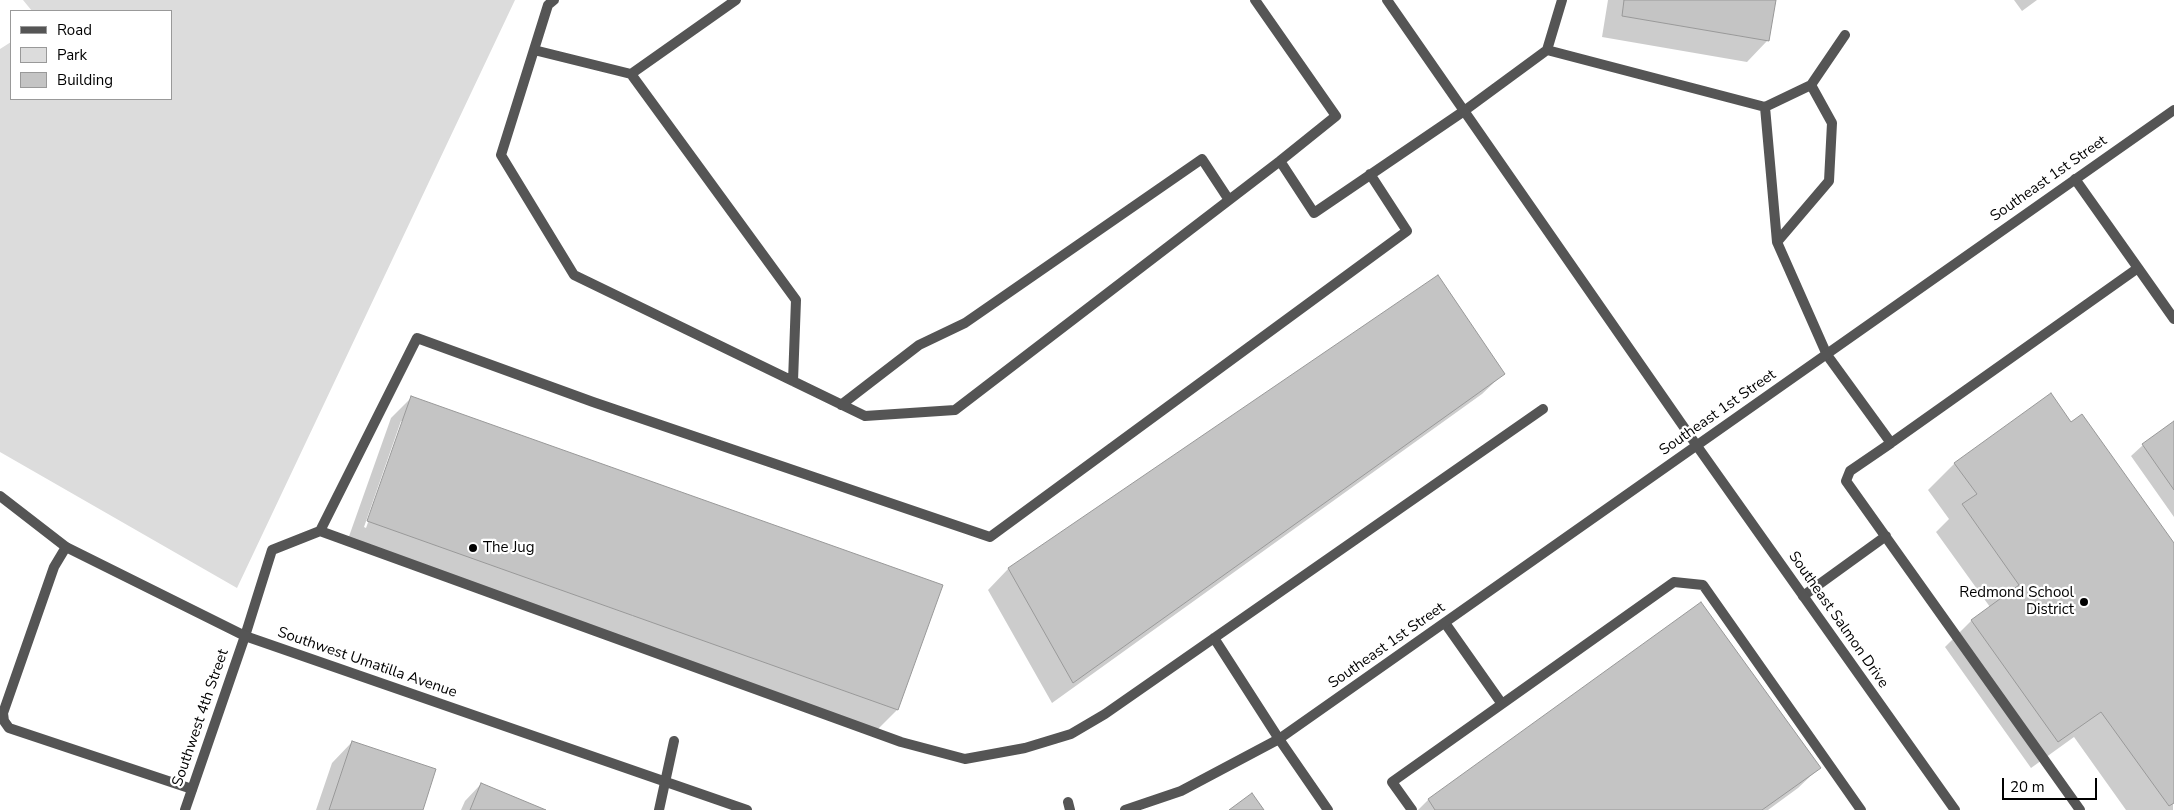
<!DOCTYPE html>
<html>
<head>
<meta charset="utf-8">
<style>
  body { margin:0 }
  #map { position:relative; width:2174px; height:810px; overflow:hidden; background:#fff; font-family:"Nunito Sans",sans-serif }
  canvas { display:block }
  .legend { position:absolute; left:10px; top:10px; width:162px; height:90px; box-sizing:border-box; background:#fff; border:1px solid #999; margin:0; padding:6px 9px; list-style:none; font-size:15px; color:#000 }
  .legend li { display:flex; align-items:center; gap:10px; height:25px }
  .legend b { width:25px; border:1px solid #999 }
  .scale { position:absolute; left:2002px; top:778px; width:95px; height:22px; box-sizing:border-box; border:2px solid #000; border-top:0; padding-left:6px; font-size:15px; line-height:18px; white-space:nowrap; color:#000; -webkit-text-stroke:4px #fff; paint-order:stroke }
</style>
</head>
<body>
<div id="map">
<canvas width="2174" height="810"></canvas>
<ul class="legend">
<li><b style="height:6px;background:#555"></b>Road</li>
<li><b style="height:14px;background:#dcdcdc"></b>Park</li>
<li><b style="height:14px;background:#c4c4c4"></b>Building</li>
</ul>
<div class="scale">20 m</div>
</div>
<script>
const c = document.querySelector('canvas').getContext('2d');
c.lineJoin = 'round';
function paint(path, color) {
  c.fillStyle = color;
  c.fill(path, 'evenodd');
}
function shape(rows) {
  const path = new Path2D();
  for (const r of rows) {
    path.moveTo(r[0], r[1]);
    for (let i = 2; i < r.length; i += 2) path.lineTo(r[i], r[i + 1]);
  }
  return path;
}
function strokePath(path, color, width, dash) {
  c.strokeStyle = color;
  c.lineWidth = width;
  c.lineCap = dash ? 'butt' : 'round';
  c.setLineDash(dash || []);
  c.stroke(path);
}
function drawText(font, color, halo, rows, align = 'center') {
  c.font = font + ' "Nunito Sans",sans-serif';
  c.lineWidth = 4.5;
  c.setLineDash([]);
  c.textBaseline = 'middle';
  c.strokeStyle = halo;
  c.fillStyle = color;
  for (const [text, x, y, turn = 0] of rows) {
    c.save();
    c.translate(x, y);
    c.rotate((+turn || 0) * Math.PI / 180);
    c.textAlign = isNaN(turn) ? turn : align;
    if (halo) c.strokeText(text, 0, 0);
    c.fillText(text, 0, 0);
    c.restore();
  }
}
paint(shape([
  [23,0,515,0,237,588,0,452,0,49,11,42,11,99,171,99,171,11,32,11]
]), '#dcdcdc');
paint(shape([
  [1608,0,1774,0,1767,41,1747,62,1602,37],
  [2014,0,2037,0,2022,11],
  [1438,277,1503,374,1482,394,1052,703,988,590,1008,569],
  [412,397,897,710,877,730,347,542,391,418],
  [401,421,404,421,366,528,364,527],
  [2071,423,2174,545,2173,810,2126,810,2074,737,2031,768,1945,647,1971,621,1990,607,1936,532,1949,519,1928,490,1955,463],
  [2174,423,2174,517,2131,456,2143,445],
  [1701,604,1819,768,1798,788,1768,810,1418,810,1428,800],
  [352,742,421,810,316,810,332,763],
  [481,784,543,810,461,810,465,801]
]), '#0003');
const building = shape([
  [1624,0,1776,0,1769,41,1622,16,1624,0],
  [1438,275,1505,374,1073,683,1008,568,1438,275],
  [2051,393,2071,422,2082,414,2174,543,2174,803,2169,806,2101,712,2058,742,1971,620,2019,585,1962,504,1977,494,1954,463,2051,393],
  [411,396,943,585,898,710,367,521,411,396],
  [2174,421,2174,490,2142,444,2174,421],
  [1701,602,1821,768,1762,810,1435,810,1428,799,1701,602],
  [352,741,436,769,423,810,329,810,352,741],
  [481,783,546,810,470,810,481,783],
  [1252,793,1264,810,1229,810,1252,793]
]);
paint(building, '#c4c4c4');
strokePath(building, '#999', 1);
strokePath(shape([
  [554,0,548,5,501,155,574,275,865,416,955,410,1280,161,1336,116,1255,0],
  [534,50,631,74,796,300,793,381],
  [1547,50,1765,107,1777,242,1827,355,1891,443,1850,471,1846,481,2080,810],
  [631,74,736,0],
  [1765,107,1811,85,1845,35],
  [1280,161,1314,213,1464,111,1547,50,1562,0],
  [1777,242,1829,181,1832,123,1811,85],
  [2138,268,2174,319],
  [841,405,919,345,965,323,1202,159,1229,200],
  [1891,443,2138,268,2075,179],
  [320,531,417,338,593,402,990,537,1407,231,1370,174],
  [66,547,54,567,3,713,4,721,9,728,192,789],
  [1803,596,1886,536],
  [1445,623,1502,704],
  [245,636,272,550,320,531,901,742,965,759,1025,748,1071,734,1105,714,1543,409],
  [1214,638,1279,739],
  [1412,810,1392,782,1674,582,1703,585,1861,810]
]), '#555', 10);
strokePath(shape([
  [1387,0,1697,446,1955,810],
  [0,496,66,547,245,636,747,810],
  [1279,739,1328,810],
  [1068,802,1070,810],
  [185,810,245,636],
  [659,810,674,741],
  [1125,810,1181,791,1279,739,2174,110]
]), '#555', 10);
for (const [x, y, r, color] of [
  [473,548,5,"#000"],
  [2084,602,5,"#000"]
]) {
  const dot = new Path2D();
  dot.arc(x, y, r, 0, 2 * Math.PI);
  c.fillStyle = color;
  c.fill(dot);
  strokePath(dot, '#fff', 2);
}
drawText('15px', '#000', '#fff', [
  ["Southeast 1st Street",2049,179,-35],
  ["Southeast 1st Street",1718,413,-35],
  ["Southeast Salmon Drive",1838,620,55],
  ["Southeast 1st Street",1387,646,-35],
  ["Southwest Umatilla Avenue",367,663,19],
  ["Southwest 4th Street",201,718,-71]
]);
drawText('15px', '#000', '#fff', [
  ["The Jug",483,548],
  ["Redmond School",2074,593,"right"],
  ["District",2074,610,"right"]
], 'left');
</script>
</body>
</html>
